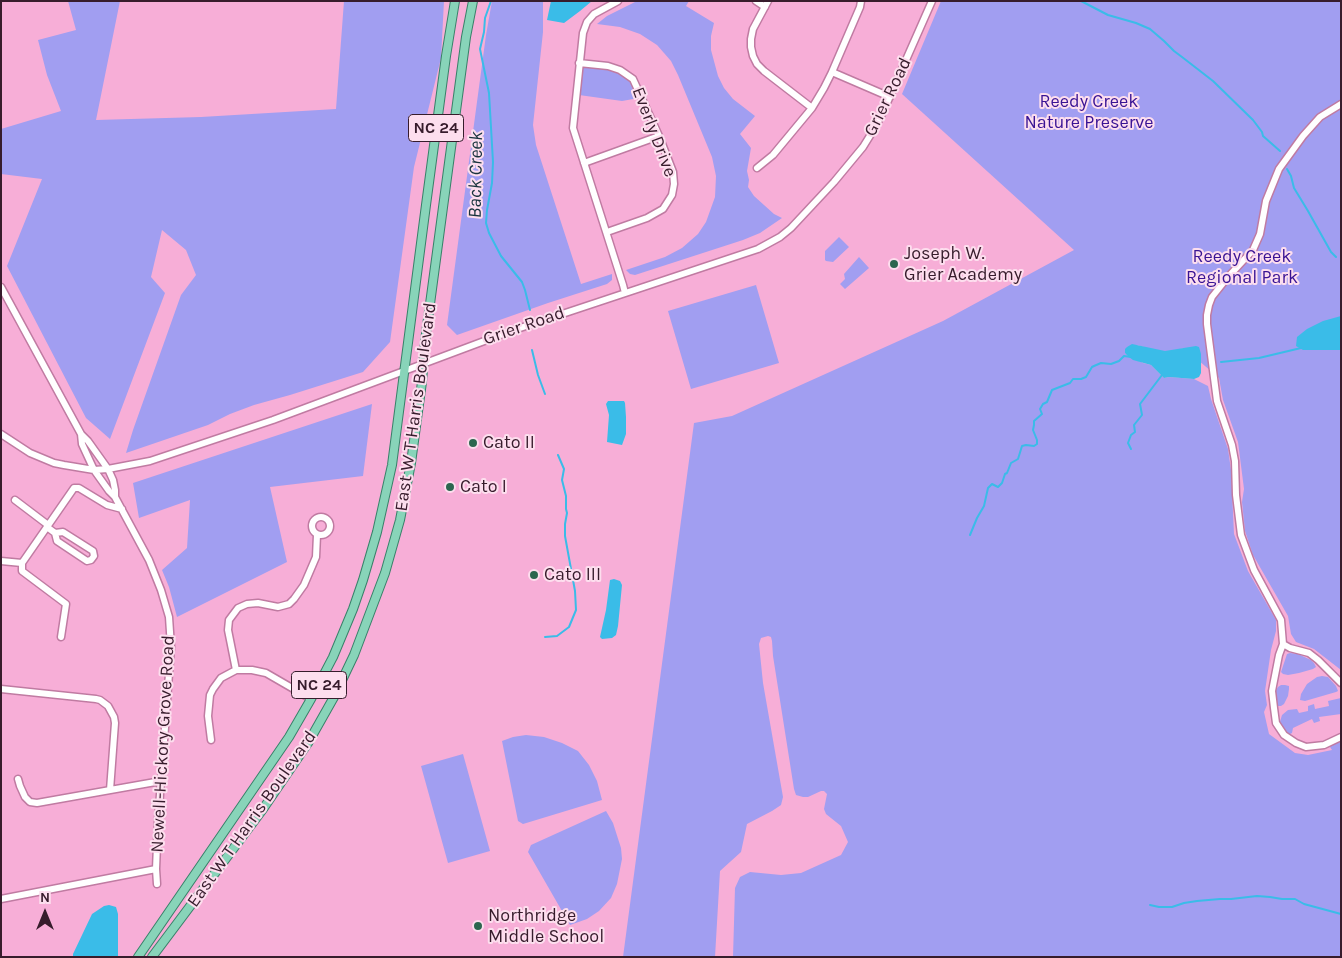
<!DOCTYPE html>
<html>
<head>
<meta charset="utf-8">
<style>
  body { margin:0 }
  #map { position:relative; width:1342px; height:958px; overflow:hidden; background:#f7aed7; font-family:Karla,sans-serif }
  canvas { display:block }
  .frame { position:absolute; inset:0; border:2px solid #371c2c; pointer-events:none }
  .north { position:absolute; left:20px; top:888px; width:50px; height:50px; -webkit-text-stroke:4px #fddeee; paint-order:stroke; rotate:0deg; font-size:14px; font-weight:700; line-height:20px; text-align:center; color:#371c2c }
  .north::after { content:''; display:block; margin:auto; width:18px; height:22px; background:#371c2c; clip-path:polygon(50% 0,100% 100%,50% 72%,0 100%) }
</style>
</head>
<body>
<div id="map">
<canvas width="1342" height="958"></canvas>
<div class="frame"></div>
<div class="north">N</div>
</div>
<script>
const c = document.querySelector('canvas').getContext('2d');
c.lineJoin = 'round';
function paint(path, color) {
  c.fillStyle = color;
  c.fill(path, 'evenodd');
}
function shape(rows) {
  const path = new Path2D();
  for (const r of rows) {
    if (r.length === 3) {
      path.moveTo(r[0] + r[2], r[1]);
      path.arc(r[0], r[1], r[2], 0, 2 * Math.PI);
      continue;
    }
    path.moveTo(r[0], r[1]);
    for (let i = 2; i < r.length; i += 2) path.lineTo(r[i], r[i + 1]);
  }
  return path;
}
function strokePath(path, color, width, dash) {
  c.strokeStyle = color;
  c.lineWidth = width;
  c.lineCap = dash ? 'butt' : 'round';
  c.setLineDash(dash || []);
  c.stroke(path);
}
function drawText(font, color, halo, rows, align = 'center') {
  c.font = font + ' Karla,sans-serif';
  c.lineWidth = 4;
  c.setLineDash([]);
  c.textBaseline = 'middle';
  c.strokeStyle = halo;
  c.fillStyle = color;
  for (const [text, x, y, turn = 0] of rows) {
    c.save();
    c.translate(x, y);
    c.rotate((+turn || 0) * Math.PI / 180);
    c.textAlign = isNaN(turn) ? turn : align;
    if (halo) c.strokeText(text, 0, 0);
    c.fillText(text, 0, 0);
    c.restore();
  }
}
paint(shape([
  [68,1,120,1,96,120,201,117,336,109,344,1,444,1,441,58,414,167,390,342,363,372,290,395,254,405,230,414,208,425,126,453,133,430,181,295,196,275,186,250,162,230,151,277,165,293,110,439,86,418,7,266,42,179,1,174,1,129,61,111,47,75,38,40,76,30],
  [492,1,543,1,543,32,533,125,536,145,581,284,612,274,612,280,607,284,548,303,457,335,447,325,486,35],
  [637,1,689,1,686,6,714,23,711,36,711,50,718,76,724,88,733,99,755,116,740,134,751,148,747,171,749,180,748,187,754,196,774,214,782,218,760,233,743,240,635,275,630,274,626,270,665,257,682,248,698,234,706,222,715,197,716,176,712,157,678,75,671,61,657,45,640,34,620,27,597,24,607,16],
  [941,1,1341,1,1341,670,1314,649,1296,642,1291,634,1288,616,1253,555,1245,531,1242,502,1244,489,1238,442,1223,400,1219,378,1184,348,1174,351,1158,351,1137,345,1125,353,1143,363,1151,365,1164,378,1169,377,1194,379,1208,386,1211,399,1228,449,1231,470,1234,534,1248,571,1276,620,1276,631,1271,650,1265,691,1267,705,1264,712,1269,734,1295,753,1308,755,1332,750,1330,747,1341,739,1341,957,733,957,735,888,740,877,750,872,781,875,801,873,841,855,848,842,841,826,826,814,824,809,827,794,824,791,821,791,808,797,803,797,796,795,794,789,773,656,772,641,771,637,768,636,761,638,759,644,763,683,783,797,781,805,772,811,747,824,741,852,720,871,715,957,623,957,694,423,732,416,943,321,1074,250,902,94],
  [583,67,603,68,623,74,631,82,639,98,622,101,579,95],
  [839,237,849,247,833,262,826,261,825,260,825,251],
  [859,257,869,268,845,289,840,284,845,279,844,274],
  [756,285,779,363,691,389,668,311],
  [372,404,363,476,270,487,287,562,177,617,169,587,162,570,187,548,190,500,139,518,133,483],
  [1290,653,1298,654,1311,660,1314,663,1316,667,1313,669,1299,673,1288,675,1283,674,1281,672,1287,654],
  [1322,676,1328,677,1336,686,1338,691,1336,692,1305,701,1300,700,1301,694,1307,684,1317,677],
  [1281,685,1285,685,1289,686,1289,689,1288,696,1284,704,1281,706,1277,706,1274,702,1275,692,1278,687],
  [1341,698,1341,714,1319,717,1320,721,1314,723,1312,719,1293,728,1292,733,1290,734,1288,734,1279,725,1282,715,1288,710,1297,709,1299,713,1308,711,1308,706,1314,704,1315,709,1329,706,1328,701],
  [526,735,544,737,562,743,578,751,589,765,597,781,602,800,523,824,518,821,502,741,513,737],
  [463,754,490,851,448,863,421,766],
  [606,811,613,823,621,848,622,859,617,884,611,898,599,911,587,919,570,925,528,852,531,845]
]), '#a19ef1');
paint(shape([
  [551,1,592,1,580,11,564,23,547,20],
  [1341,316,1341,350,1303,350,1296,346,1297,337,1307,329,1323,321],
  [1132,344,1165,351,1196,346,1199,347,1201,354,1201,373,1199,377,1194,379,1169,377,1164,378,1151,365,1133,360,1129,357,1125,353,1125,349,1127,347],
  [608,401,624,401,625,403,626,417,626,434,622,445,607,442,609,415,606,404],
  [614,579,620,581,622,585,618,626,616,635,612,638,602,639,600,637,606,610,610,580],
  [109,905,116,907,118,914,118,957,73,957,73,954,92,914,104,906]
]), '#3abce8');
strokePath(shape([
  [491,1,485,18,484,32,480,49,489,93,493,162,492,183,487,210,486,223,489,233,501,256,522,282,525,290,530,310],
  [1081,1,1108,15,1136,23,1150,29,1164,41,1174,51,1182,57,1213,81,1253,120,1262,132,1263,136,1280,151],
  [1287,169,1291,176,1294,188,1308,211,1331,252,1336,257],
  [532,350,538,375,545,394],
  [1221,362,1259,358,1301,348],
  [1131,449,1128,443,1131,435,1135,432,1134,425,1142,415,1140,404,1162,375],
  [970,535,977,518,984,506,988,488,992,484,998,487,1002,483,1005,474,1007,473,1011,463,1018,459,1022,446,1026,445,1034,446,1037,444,1037,440,1033,430,1034,425,1034,421,1042,414,1040,409,1043,404,1047,402,1052,390,1070,383,1073,379,1081,379,1086,377,1092,367,1094,366,1101,363,1111,364,1119,361,1124,356,1131,357],
  [545,637,557,636,569,627,576,610,575,591,565,536,565,524,567,513,566,509,566,496,562,480,564,469,558,455],
  [1150,905,1159,907,1172,907,1184,903,1197,901,1220,899,1231,899,1257,896,1270,897,1282,899,1295,899,1304,904,1341,914]
]), '#3abce8', 2);
const minor = shape([
  [618,1,594,14,587,22,583,33,573,128,623,285,625,293],
  [756,1,765,7],
  [768,1,753,29,751,39,751,47,753,56,757,64,764,71,812,108],
  [579,63,608,66,620,70,633,79,659,136,673,172,674,184,672,195,663,209,647,218,607,232],
  [832,72,890,97],
  [584,163,659,136],
  [757,168,773,155,812,108,824,88,832,72,860,7,861,1],
  [1,287,81,434,88,441,108,469,113,480,115,490,115,497],
  [1,434,30,453,54,463,64,465,94,470,108,469,150,461,273,420,511,331,758,249,780,237,791,228,834,182,863,147,876,126,883,112,932,1],
  [81,434,82,444,94,470,109,491,115,497,149,560,161,590,169,617,171,647,158,821,156,869,157,884],
  [15,500,48,525],
  [321,526,9],
  [47,527,55,533,57,541,87,561,91,560,94,556,93,551,63,532,55,533],
  [1,561,22,563,74,488,79,488,107,505,122,509],
  [22,563,22,571,66,604,61,637],
  [1283,644,1281,620,1254,570,1241,535,1236,495,1235,461,1232,445,1217,401,1207,324,1207,315,1209,305,1212,297,1228,277,1253,250,1260,234,1266,201,1279,169,1303,136,1320,117,1341,104],
  [236,670,228,630,229,620,238,608,247,604,258,603,278,607,289,604,294,599,304,585,316,557,317,535],
  [1341,683,1318,660,1309,653,1290,648,1283,644,1279,655,1272,691,1274,708,1276,723,1284,735,1296,743,1306,747,1324,745,1341,737],
  [1,689,96,699,100,700,108,706,114,717,115,723,110,790],
  [211,740,208,716,210,695,213,689,221,678,236,670,252,670,266,673,311,699],
  [18,779,20,786,25,797,30,802,37,803,161,781],
  [1,899,156,869]
]);
const major = shape([
  [138,957,289,737,311,699,333,657,353,609,363,580,377,532,392,465,426,205,446,56,455,1],
  [152,957,263,809,308,743,334,697,354,655,385,573,400,520,411,463,422,382,425,341,453,133,466,37,473,1]
]);
strokePath(minor, '#c07ba2', 9);
strokePath(major, '#388169', 10);
strokePath(minor, '#fff', 6);
strokePath(major, '#88d4b9', 8);
for (const [x, y, r, color] of [
  [894,264,5,"#2c664f"],
  [473,443,5,"#2c664f"],
  [450,487,5,"#2c664f"],
  [534,575,5,"#2c664f"],
  [478,926,5,"#2c664f"]
]) {
  const dot = new Path2D();
  dot.arc(x, y, r, 0, 2 * Math.PI);
  c.fillStyle = color;
  c.fill(dot);
  strokePath(dot, '#fddeee', 2);
}
for (const [x, y, w] of [
  [436,128,55],
  [319,685,55]
]) {
  const box = new Path2D();
  box.roundRect(x - w / 2, y - 13.5, w, 27, 4);
  c.fillStyle = '#fddeee';
  c.fill(box);
  strokePath(box, '#371c2c', 1);
}
drawText('bold 16px', '#371c2c', null, [
  ["NC 24",436,128],
  ["NC 24",319,685]
]);
drawText('18px', '#371c2c', '#fddeee', [
  ["Grier Road",888,97,-64],
  ["Everly Drive",654,132,69],
  ["Grier Road",524,326,-19],
  ["East W T Harris Boulevard",416,407,-82],
  ["Newell-Hickory Grove Road",163,744,-87],
  ["East W T Harris Boulevard",252,819,-55]
]);
drawText('18px', '#391394', '#fddeee', [
  ["Reedy Creek",1089,102],
  ["Nature Preserve",1089,123],
  ["Reedy Creek",1242,257],
  ["Regional Park",1242,278]
]);
drawText('18px', '#371c2c', '#fddeee', [
  ["Joseph W.",904,254],
  ["Grier Academy",904,275],
  ["Cato II",483,443],
  ["Cato I",460,487],
  ["Cato III",544,575],
  ["Northridge",488,916],
  ["Middle School",488,937]
], 'left');
drawText('italic 19px', '#18333d', '#fddeee', [
  ["Back Creek",476,175,-89]
]);
</script>
</body>
</html>
